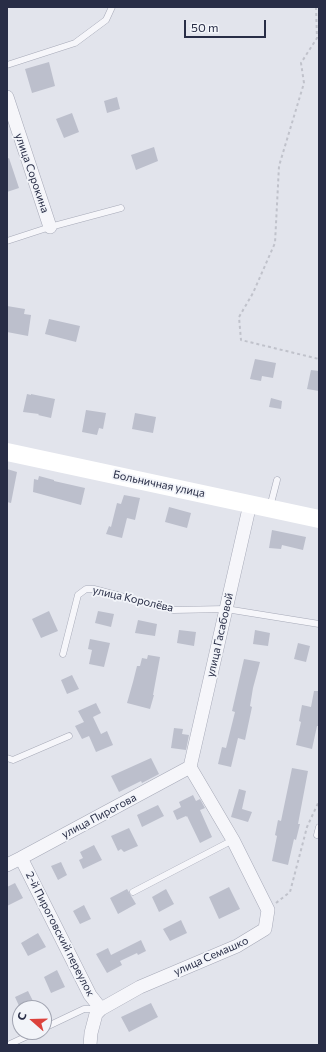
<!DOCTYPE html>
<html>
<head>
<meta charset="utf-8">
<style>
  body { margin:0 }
  #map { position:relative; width:326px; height:1052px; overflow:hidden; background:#e2e4ec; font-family:Commissioner,sans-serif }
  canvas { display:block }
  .frame { position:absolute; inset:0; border:8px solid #282d46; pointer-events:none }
  .north { position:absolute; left:12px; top:1000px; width:40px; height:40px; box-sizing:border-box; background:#f2f4f9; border:1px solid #a1a4b1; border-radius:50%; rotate:290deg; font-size:11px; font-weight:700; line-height:16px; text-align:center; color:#282d46 }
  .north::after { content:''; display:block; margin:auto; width:14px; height:18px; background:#dc423c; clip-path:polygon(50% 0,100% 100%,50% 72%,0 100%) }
  .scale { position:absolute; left:184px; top:20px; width:82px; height:18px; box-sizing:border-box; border:2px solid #282d46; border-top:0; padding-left:5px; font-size:12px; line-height:14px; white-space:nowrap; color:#282d46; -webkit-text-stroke:3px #f2f4f9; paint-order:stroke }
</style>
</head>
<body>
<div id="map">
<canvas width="326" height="1052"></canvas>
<div class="frame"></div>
<div class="north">С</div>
<div class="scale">50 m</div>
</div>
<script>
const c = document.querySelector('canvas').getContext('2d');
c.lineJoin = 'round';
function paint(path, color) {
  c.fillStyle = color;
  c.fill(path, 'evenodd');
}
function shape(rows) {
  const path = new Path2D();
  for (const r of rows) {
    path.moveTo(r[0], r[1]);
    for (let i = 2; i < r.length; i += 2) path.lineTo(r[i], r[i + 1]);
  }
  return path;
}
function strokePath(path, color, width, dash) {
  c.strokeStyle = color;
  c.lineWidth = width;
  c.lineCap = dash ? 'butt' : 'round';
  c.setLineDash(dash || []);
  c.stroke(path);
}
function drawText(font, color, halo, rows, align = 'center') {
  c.font = font + ' Commissioner,sans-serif';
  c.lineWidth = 3.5;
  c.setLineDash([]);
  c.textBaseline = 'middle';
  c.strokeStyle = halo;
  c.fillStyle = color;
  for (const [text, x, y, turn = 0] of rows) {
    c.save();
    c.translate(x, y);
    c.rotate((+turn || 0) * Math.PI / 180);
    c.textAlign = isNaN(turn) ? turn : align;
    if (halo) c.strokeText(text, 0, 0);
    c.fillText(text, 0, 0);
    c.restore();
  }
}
paint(shape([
  [49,62,55,86,32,93,25,69],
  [117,97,120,109,107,113,104,101],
  [72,113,79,132,64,138,56,119],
  [154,147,158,161,136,170,131,155],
  [9,158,19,188,7,192,7,159],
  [7,306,25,309,24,314,31,315,28,336,7,332],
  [49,319,80,326,76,342,45,334],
  [255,359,276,363,273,378,262,376,261,381,250,379],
  [311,370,319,371,319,391,307,389],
  [27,394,31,395,31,394,55,399,51,418,38,415,39,414,23,412],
  [271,398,282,401,281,409,269,407],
  [86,410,106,413,103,429,99,428,97,435,82,432],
  [135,413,156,417,153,433,132,429],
  [7,469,17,472,11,503,7,502],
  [39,476,54,480,54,481,85,488,81,505,33,492,34,479,38,480],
  [124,495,140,498,135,520,127,518,122,538,106,534,109,526,111,527,117,503,121,504],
  [169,507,191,513,187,528,165,522],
  [272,530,306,537,303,550,282,545,281,549,269,548],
  [49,611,58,631,41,638,32,619],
  [98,611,114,614,111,627,95,623],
  [138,620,157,624,155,636,135,633],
  [179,630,196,632,194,646,177,643],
  [255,630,270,633,268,646,253,644],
  [90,639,110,643,104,667,89,664,92,650,88,649],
  [298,643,310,646,306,662,294,659],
  [148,655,160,657,153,695,154,695,150,709,127,703,133,682,137,666,140,666,142,658,147,659],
  [244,659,260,662,253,688,250,706,252,707,245,740,238,738,231,767,218,764,222,747,226,748,235,712,232,711],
  [72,675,79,689,67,694,61,680],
  [314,691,319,691,319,726,317,726,312,749,296,745,301,722,299,721,302,705,311,707],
  [96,703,101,713,93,717,101,734,107,731,113,745,96,752,89,736,82,739,75,726,84,722,78,711],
  [174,728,183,729,182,734,189,735,186,750,171,748],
  [151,758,159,774,142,783,141,781,119,792,111,776],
  [292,768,308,771,298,824,300,824,296,840,294,839,288,865,272,861,277,836,275,835,278,820,281,821],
  [239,789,246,791,242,809,252,812,248,822,231,817],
  [193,795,196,801,200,799,205,808,200,810,212,837,200,843,187,816,186,817,186,816,177,820,173,811,181,807,179,802],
  [158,805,164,816,142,827,137,815],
  [129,828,138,846,124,852,121,849,118,851,111,836],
  [94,845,102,860,83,869,79,860,83,858,80,852],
  [61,862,67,875,58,880,51,866],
  [15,883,23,898,7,906,7,887],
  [229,887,240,909,219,919,209,897],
  [127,889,136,904,118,914,110,898],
  [166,889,174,904,159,912,152,897],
  [84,905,91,919,80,924,73,911],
  [181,920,187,933,170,941,163,929],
  [38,933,46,947,28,956,21,943],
  [141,940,146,951,138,955,137,953,120,961,122,965,107,973,96,954,108,948,111,955],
  [57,970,65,987,51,993,44,977],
  [28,991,35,1005,29,1008,20,1008,15,997],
  [151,1003,158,1017,129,1032,121,1017]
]), '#bcbfcc');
const lane = shape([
  [7,65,75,43,106,20,112,7],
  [7,241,50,227,121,208],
  [270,507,277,480],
  [63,654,78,595,86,589,94,589,173,610,226,609,319,624],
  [7,758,13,760,69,736],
  [317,835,319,827],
  [133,892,233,840],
  [44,1028,84,1009,98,1009],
  [8,1045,36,1032]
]);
const street = shape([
  [7,97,50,227],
  [190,767,250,504],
  [21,858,90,995,101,1009],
  [7,865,21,858,190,767],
  [90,1045,91,1033,96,1014,101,1009,140,987,237,946,265,929,268,910,233,840,190,767]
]);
strokePath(lane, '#a6a9b7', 7);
strokePath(street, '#a6a9b7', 14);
strokePath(shape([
  [316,7,317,38,301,63,304,83,279,166,275,243,253,293,239,317,241,340,319,359],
  [276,903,290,892,307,827,319,801]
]), '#c0c2cb', 2, [3, 3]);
strokePath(lane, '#f6f6fa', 6);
strokePath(street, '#f6f6fa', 13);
strokePath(shape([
  [7,452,319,519]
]), '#fff', 18);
drawText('11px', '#282d46', '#f2f4f9', [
  ["улица Сорокина",32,173,71],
  ["Больничная улица",159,484,12],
  ["улица Королёва",133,599,13],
  ["улица Гасабовой",220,635,-77],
  ["улица Пирогова",99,816,-28],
  ["2-й Пироговский переулок",60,934,63],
  ["улица Семашко",211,956,-24]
]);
</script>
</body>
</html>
